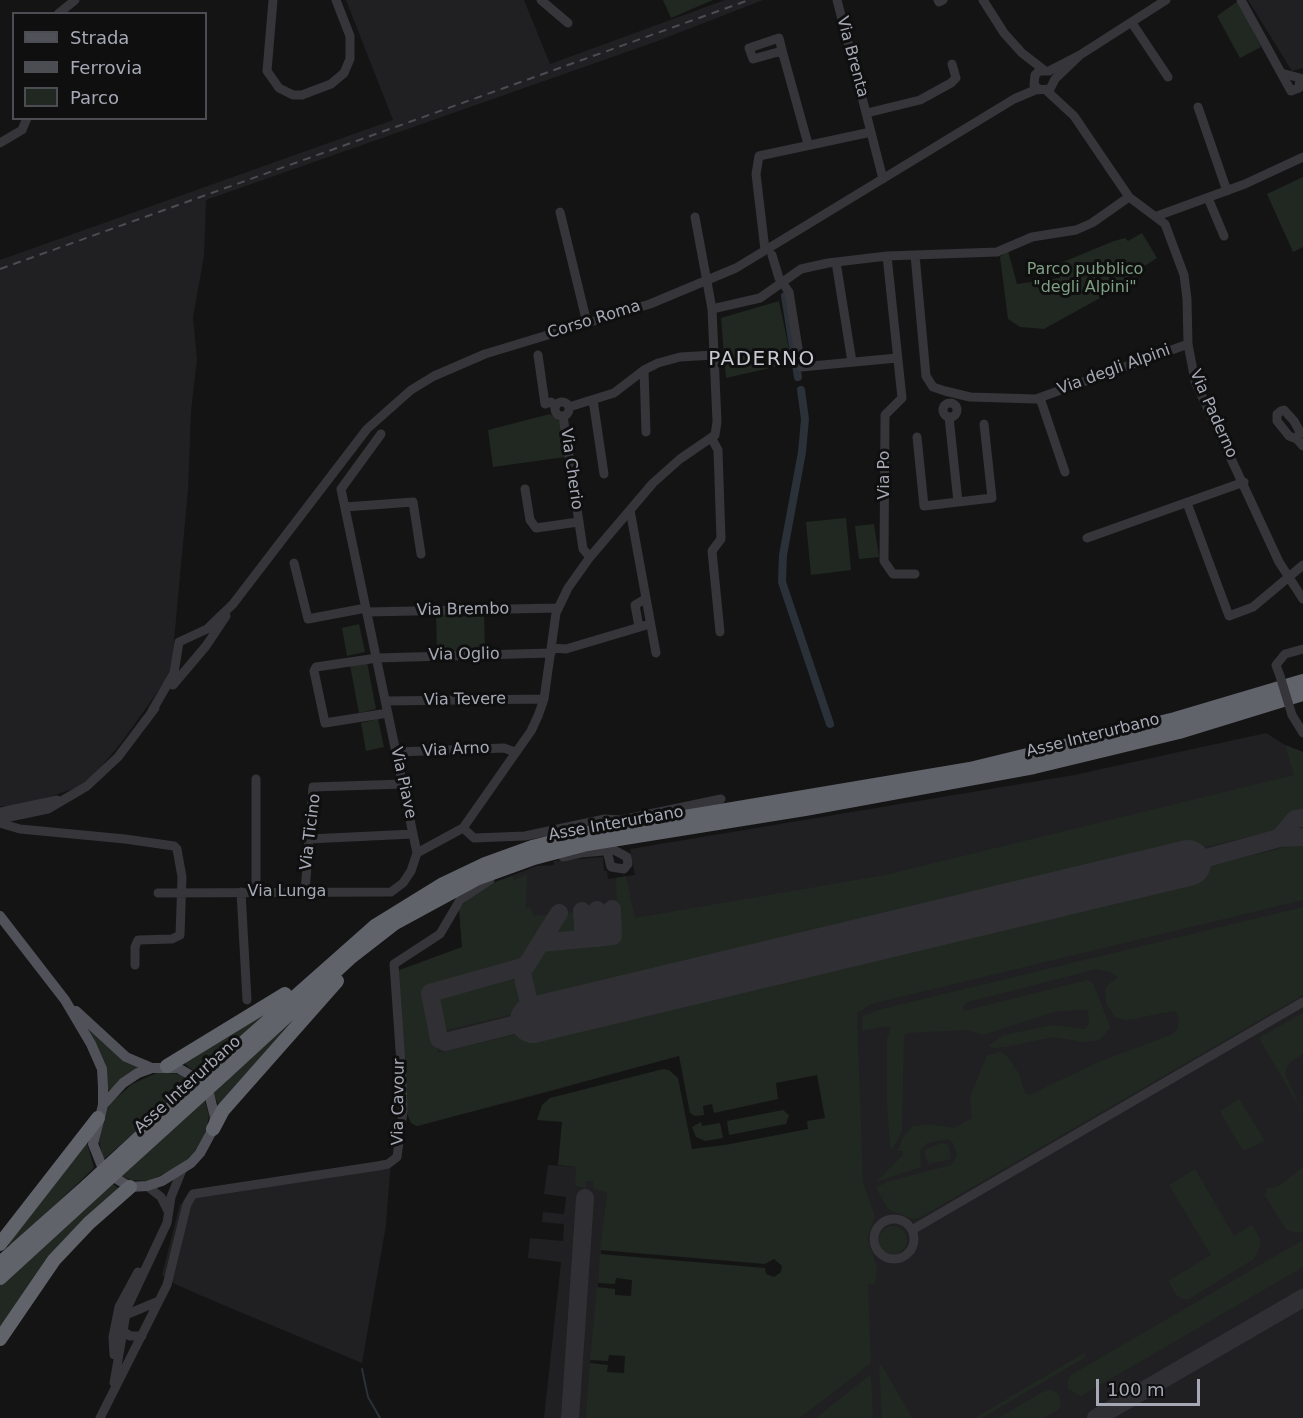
<!DOCTYPE html>
<html>
<head>
<meta charset="utf-8">
<style>
  body { margin:0 }
  #map { position:relative; width:1303px; height:1418px; overflow:hidden; background:#141415; font-family:"DejaVu Sans",sans-serif }
  canvas { display:block }
  .legend { position:absolute; left:12px; top:12px; width:195px; height:108px; box-sizing:border-box; background:#0f0f10; border:2px solid #4b4d52; margin:0; padding:8px 10px; list-style:none; font-size:18px; color:#a6a9b5 }
  .legend li { display:flex; align-items:center; gap:12px; height:30px }
  .legend b { width:30px; border:2px solid #4b4d52 }
  .scale { position:absolute; left:1096px; top:1379px; width:104px; height:27px; box-sizing:border-box; border:3px solid #a6a9b5; border-top:0; padding-left:8px; font-size:18px; line-height:21px; white-space:nowrap; color:#a6a9b5; -webkit-text-stroke:4px #0f0f10; paint-order:stroke }
</style>
</head>
<body>
<div id="map">
<canvas width="1303" height="1418"></canvas>
<ul class="legend">
<li><b style="height:8px;background:#515259"></b>Strada</li>
<li><b style="height:8px;background:#4c4d53"></b>Ferrovia</li>
<li><b style="height:16px;background:#202821"></b>Parco</li>
</ul>
<div class="scale">100 m</div>
</div>
<script>
const c = document.querySelector('canvas').getContext('2d');
c.lineJoin = 'round';
function paint(path, color) {
  c.fillStyle = color;
  c.fill(path, 'evenodd');
}
function shape(rows) {
  const path = new Path2D();
  for (const r of rows) {
    if (r.length === 3) {
      path.moveTo(r[0] + r[2], r[1]);
      path.arc(r[0], r[1], r[2], 0, 2 * Math.PI);
      continue;
    }
    path.moveTo(r[0], r[1]);
    for (let i = 2; i < r.length; i += 2) path.lineTo(r[i], r[i + 1]);
  }
  return path;
}
function strokePath(path, color, width, dash) {
  c.strokeStyle = color;
  c.lineWidth = width;
  c.lineCap = dash ? 'butt' : 'round';
  c.setLineDash(dash || []);
  c.stroke(path);
}
function drawText(font, color, halo, rows, align = 'center') {
  c.font = font + ' "DejaVu Sans",sans-serif';
  c.lineWidth = 6;
  c.setLineDash([]);
  c.textBaseline = 'middle';
  c.strokeStyle = halo;
  c.fillStyle = color;
  for (const [text, x, y, turn = 0] of rows) {
    c.save();
    c.translate(x, y);
    c.rotate((+turn || 0) * Math.PI / 180);
    c.textAlign = isNaN(turn) ? turn : align;
    if (halo) c.strokeText(text, 0, 0);
    c.fillText(text, 0, 0);
    c.restore();
  }
}
paint(shape([
  [346,0,524,0,550,64,725,0,763,0,655,42,206,200,204,256,193,317,197,359,191,411,188,490,171,673,121,743,94,775,76,788,21,806,0,806,0,260,393,120],
  [1248,0,1303,0,1303,68,1292,71],
  [1266,733,1285,745,1303,752,1303,1418,800,1418,868,1363,849,1009,536,1095,417,1126,411,1123,397,971,462,947,459,908,482,887,537,866,554,865,554,861,603,857,604,871,607,871,608,879,635,875,630,849,1074,775],
  [391,1159,386,1225,362,1363,209,1299,175,1284,162,1275,180,1204,183,1204,197,1190],
  [548,1165,576,1167,586,1187,587,1181,594,1182,607,1192,585,1418,544,1418,561,1262,528,1258,530,1238,563,1241,564,1224,542,1222,543,1212,564,1214,566,1197,544,1194]
]), '#202022');
paint(shape([
  [663,0,713,0,671,18],
  [1238,1,1261,47,1240,58,1217,16],
  [1303,177,1303,247,1293,252,1267,194],
  [1142,233,1157,258,1143,267,1145,273,1044,329,1020,327,1008,319,1000,257,1008,251,1017,284,1060,278,1058,264,1114,241,1125,238,1128,241],
  [779,301,792,363,726,378,721,318],
  [550,414,560,422,565,457,493,467,488,430],
  [846,518,851,570,811,575,806,522],
  [874,524,879,557,859,559,855,526],
  [484,612,485,651,437,652,436,614],
  [359,624,365,652,347,656,342,628],
  [367,662,376,709,359,713,350,665],
  [378,719,384,747,366,751,361,723],
  [1285,745,1303,752,1303,811,1290,813,1280,829,538,1009,532,1002,528,975,543,947,618,940,616,878,626,876,635,918,885,875,1294,775],
  [1303,843,1303,900,871,1004,857,1013,863,1182,875,1217,867,1239,877,1267,875,1283,868,1285,871,1363,800,1418,585,1418,590,1363,608,1365,607,1372,624,1373,625,1356,609,1355,608,1361,590,1360,597,1287,615,1289,615,1295,631,1296,632,1280,616,1278,615,1284,598,1283,600,1254,765,1268,766,1274,774,1277,781,1272,782,1266,774,1259,765,1264,600,1250,607,1192,593,1189,593,1182,587,1181,586,1188,575,1186,576,1167,558,1165,562,1122,537,1120,542,1105,550,1098,663,1069,669,1070,678,1078,692,1149,725,1145,808,1129,807,1121,825,1118,817,1075,776,1083,778,1099,714,1113,712,1104,703,1106,704,1115,695,1116,690,1113,679,1056,417,1126,411,1123,407,1113,397,971,462,947,459,908,482,887,512,876,514,880,527,874,526,908,531,908,533,916,555,914,522,964,422,988,438,1053],
  [1303,907,1303,995,921,1217,913,1219,888,1209,876,1188,886,1182,951,1165,954,1161,957,1155,953,1143,949,1139,927,1143,920,1150,921,1167,876,1182,903,1155,903,1151,898,1151,900,1146,903,1137,913,1126,931,1124,954,1128,972,1118,970,1097,987,1055,1001,1052,1008,1057,1019,1074,1025,1093,1029,1095,1101,1061,1173,1034,1178,1028,1179,1018,1175,1011,1126,1020,1115,1017,1106,1003,1105,992,1107,986,1118,977,1110,972,1097,969,968,1002,963,1006,964,1011,1088,980,1094,985,1110,1027,1101,1039,1093,1041,1082,1042,1054,1037,1004,1047,992,1048,989,1045,1004,1035,1054,1025,1085,1029,1089,1023,1088,1010,1077,1010,1057,1011,983,1035,968,1030,907,1033,904,1037,902,1132,892,1149,890,1147,887,1103,887,1039,891,1028,886,1026,862,1031,863,1016,882,1009],
  [579,912,581,931,576,936,548,939,563,913],
  [508,977,519,983,526,1011,443,1031,440,1030,435,995],
  [311,1002,219,1105,213,1093],
  [278,1004,197,1074,184,1063],
  [1303,1013,1303,1054,1289,1063,1285,1074,1303,1113,1259,1038],
  [87,1027,140,1068,108,1091],
  [159,1072,179,1074,190,1081,180,1090,182,1092,103,1160,99,1141,105,1113,111,1103,132,1084],
  [204,1098,209,1116,206,1132,197,1149,182,1165,149,1181,130,1180,121,1175],
  [1239,1099,1265,1141,1243,1151,1220,1111],
  [783,1110,789,1115,786,1124,729,1135,727,1121],
  [701,1122,702,1126,720,1123,723,1138,705,1141,696,1137,692,1127],
  [87,1143,94,1168,14,1244,9,1245,8,1243],
  [942,1143,949,1145,951,1159,928,1164,924,1150],
  [1303,1167,1303,1231,1295,1233,1286,1229,1264,1194,1267,1192,1265,1189,1279,1186],
  [1195,1169,1234,1236,1252,1225,1260,1238,1260,1246,1254,1259,1189,1299,1183,1299,1177,1296,1168,1281,1211,1255,1169,1185],
  [113,1184,121,1190,0,1332,0,1285],
  [893,1240,14],
  [1303,1240,1303,1267,1081,1396,1068,1389,1068,1380,1071,1375],
  [1086,1352,1084,1358,982,1418,975,1418],
  [881,1364,912,1418,882,1418,879,1366],
  [871,1374,873,1418,816,1418],
  [1046,1390,1053,1390,1059,1395,1061,1404,1059,1409,1043,1418,998,1418]
]), '#202821');
strokePath(shape([
  [362,1369,368,1397,380,1418]
]), '#2b3138', 2);
strokePath(shape([
  [785,296,798,377],
  [801,390,805,419,802,452,783,555,782,582,830,724]
]), '#2b3138', 8);
strokePath(shape([
  [1279,838,1295,819,1303,818],
  [1188,863,1279,838,1303,837],
  [597,910,598,938],
  [582,911,584,939],
  [541,943,613,936,612,909],
  [521,969,533,1020,445,1042,439,1039,430,993,526,966,559,913],
  [570,1418,585,1198],
  [1096,1418,1303,1298]
]), '#303034', 18);
strokePath(shape([
  [533,1020,1188,863]
]), '#303034', 46);
strokePath(shape([
  [273,0,267,71,279,88,293,95,302,95,331,84,344,73,350,59,350,36,336,0],
  [541,0,568,23],
  [837,0,883,179],
  [938,0,939,2,943,0],
  [983,0,1004,33,1022,53,1044,70],
  [1241,0,1291,91,1299,88,1300,78,1281,73],
  [58,14,75,0],
  [1132,23,1168,77],
  [783,54,779,38,749,48,753,59,778,52,783,54,808,144],
  [1049,71,1080,55,1166,0],
  [1039,89,1034,85,1035,75,1039,71,1048,71],
  [1047,91,1074,116,1129,197,1165,224,1184,275,1187,299,1188,344,1195,381,1279,562,1303,599],
  [1198,107,1227,191],
  [867,113,920,100,951,83,956,78,952,64],
  [0,143,22,130,27,118],
  [1208,198,1224,236],
  [560,212,587,323],
  [1157,216,1245,184,1303,157],
  [765,250,756,174,759,156,871,132],
  [772,255,779,278,789,292,801,367,897,358],
  [915,255,926,376,933,387,945,391,970,397,1036,399,1188,344],
  [887,256,902,398,885,415,884,561,893,574,915,574],
  [836,262,852,362],
  [712,309,760,298,801,269,828,263,887,256,997,252,1032,237,1076,230,1092,223,1129,197],
  [538,355,545,404,551,402,555,406],
  [644,370,646,432],
  [1040,398,1065,472],
  [593,400,604,474],
  [562,409,7],
  [950,410,7],
  [569,407,614,393,644,370,658,363,680,357,714,355],
  [563,416,583,549,590,557],
  [949,417,958,502],
  [381,434,341,489,417,853],
  [917,437,924,506,992,498,984,424],
  [712,439,718,450,721,539,712,551,720,632],
  [1297,439,1300,432,1294,421,1284,410,1281,411,1277,414,1277,421,1289,436,1297,439,1303,446],
  [525,489,530,520,536,528,578,522],
  [1187,503,1229,616,1253,607,1303,565],
  [345,507,413,502,421,554],
  [630,510,656,653],
  [1087,538,1244,482],
  [294,563,308,619,366,608],
  [367,612,558,608],
  [639,627,635,605,645,599],
  [552,648,566,649,650,624],
  [1280,676,1276,665,1285,654,1303,649],
  [173,685,206,646,226,616],
  [385,701,544,699],
  [152,711,174,673,179,642,207,629,233,604,367,429,411,390,434,376,485,354,650,304,736,268,1014,99,1035,90,1050,89,1055,79,1080,55],
  [388,713,325,723,314,671,316,667,377,658,551,653],
  [1292,715,1303,733],
  [397,752,504,748,515,752],
  [0,812,57,800],
  [0,819,48,809,87,786,118,757,155,708],
  [0,823,20,829,125,839,174,846,177,849,182,877,180,935,172,939,138,940,135,947,135,965],
  [463,828,474,838,525,836,605,819,621,820,721,799],
  [309,839,413,834],
  [563,857,581,853,614,850,627,857,628,864,624,869,611,867,607,851],
  [241,892,247,1000],
  [256,892,256,779],
  [305,892,313,787,403,784],
  [158,893,391,892,403,883,411,871,417,853,463,828,531,731,538,716,544,699,556,613,568,588,590,557,653,483,680,459,715,435,717,422,712,309,695,217],
  [147,1186,161,1197,168,1211],
  [894,1239,20],
  [912,1230,1303,1002],
  [123,1316,159,1301],
  [121,1324,123,1331,130,1336,142,1336],
  [114,1355,113,1337,119,1307,138,1272],
  [114,1383,127,1308,167,1223,171,1197,182,1170],
  [100,1418,167,1285,187,1204,193,1194,378,1166,388,1164,397,1157,403,1111,402,1078,394,964,440,934,460,900,490,880]
]), '#35353a', 9);
strokePath(shape([
  [0,916,65,1000,91,1044,102,1069,103,1087,103,1105,93,1144,101,1164,109,1174,130,1187,147,1186,162,1181,191,1163,200,1153,213,1129,215,1117,209,1094,197,1079,178,1068,152,1068,138,1073,123,1083,103,1105],
  [76,1011,126,1057,152,1068]
]), '#515259', 10);
strokePath(shape([
  [167,1066,285,994],
  [217,1066,375,926,443,884,485,864,532,847,584,834,970,769,1175,719,1303,681],
  [225,1073,350,958,395,923,476,879,534,858,587,844,805,809,1034,767,1179,732,1303,694],
  [213,1129,223,1110,337,981],
  [0,1244,98,1118],
  [0,1263,88,1185],
  [0,1278,95,1191],
  [0,1339,54,1260,89,1223,130,1187]
]), '#61636b', 14);
strokePath(shape([
  [0,269,749,0]
]), '#4c4d53', 2, [8, 6]);
strokePath(shape([
  [1280,676,1292,715]
]), '#35353a', 9);
strokePath(shape([
  [88,1185,217,1066],
  [95,1191,225,1073]
]), '#61636b', 14);
drawText('16px', '#a6a9b5', '#0f0f10', [
  ["Via Brenta",852,57,75],
  ["Corso Roma",594,320,-17],
  ["Via degli Alpini",1114,370,-20],
  ["Via Paderno",1213,414,66],
  ["Via Cherio",571,469,82],
  ["Via Po",885,475,-90],
  ["Via Brembo",463,610,-1],
  ["Via Oglio",464,655,-1],
  ["Via Tevere",465,700,-1],
  ["Asse Interurbano",1093,736,-14],
  ["Via Arno",456,750,-3],
  ["Via Piave",403,783,78],
  ["Asse Interurbano",616,824,-10],
  ["Via Ticino",311,832,-83],
  ["Via Lunga",287,892],
  ["Asse Interurbano",188,1085,-42],
  ["Via Cavour",399,1102,-89]
]);
drawText('16px', '#7e9f83', '#0f0f10', [
  ["Parco pubblico",1085,270],
  ["\"degli Alpini\"",1085,288]
]);
c.letterSpacing = '1.5px';
drawText('20px', '#c7c8d1', '#0f0f10', [
  ["PADERNO",762,360]
]);
c.letterSpacing = '0px';
</script>
</body>
</html>
